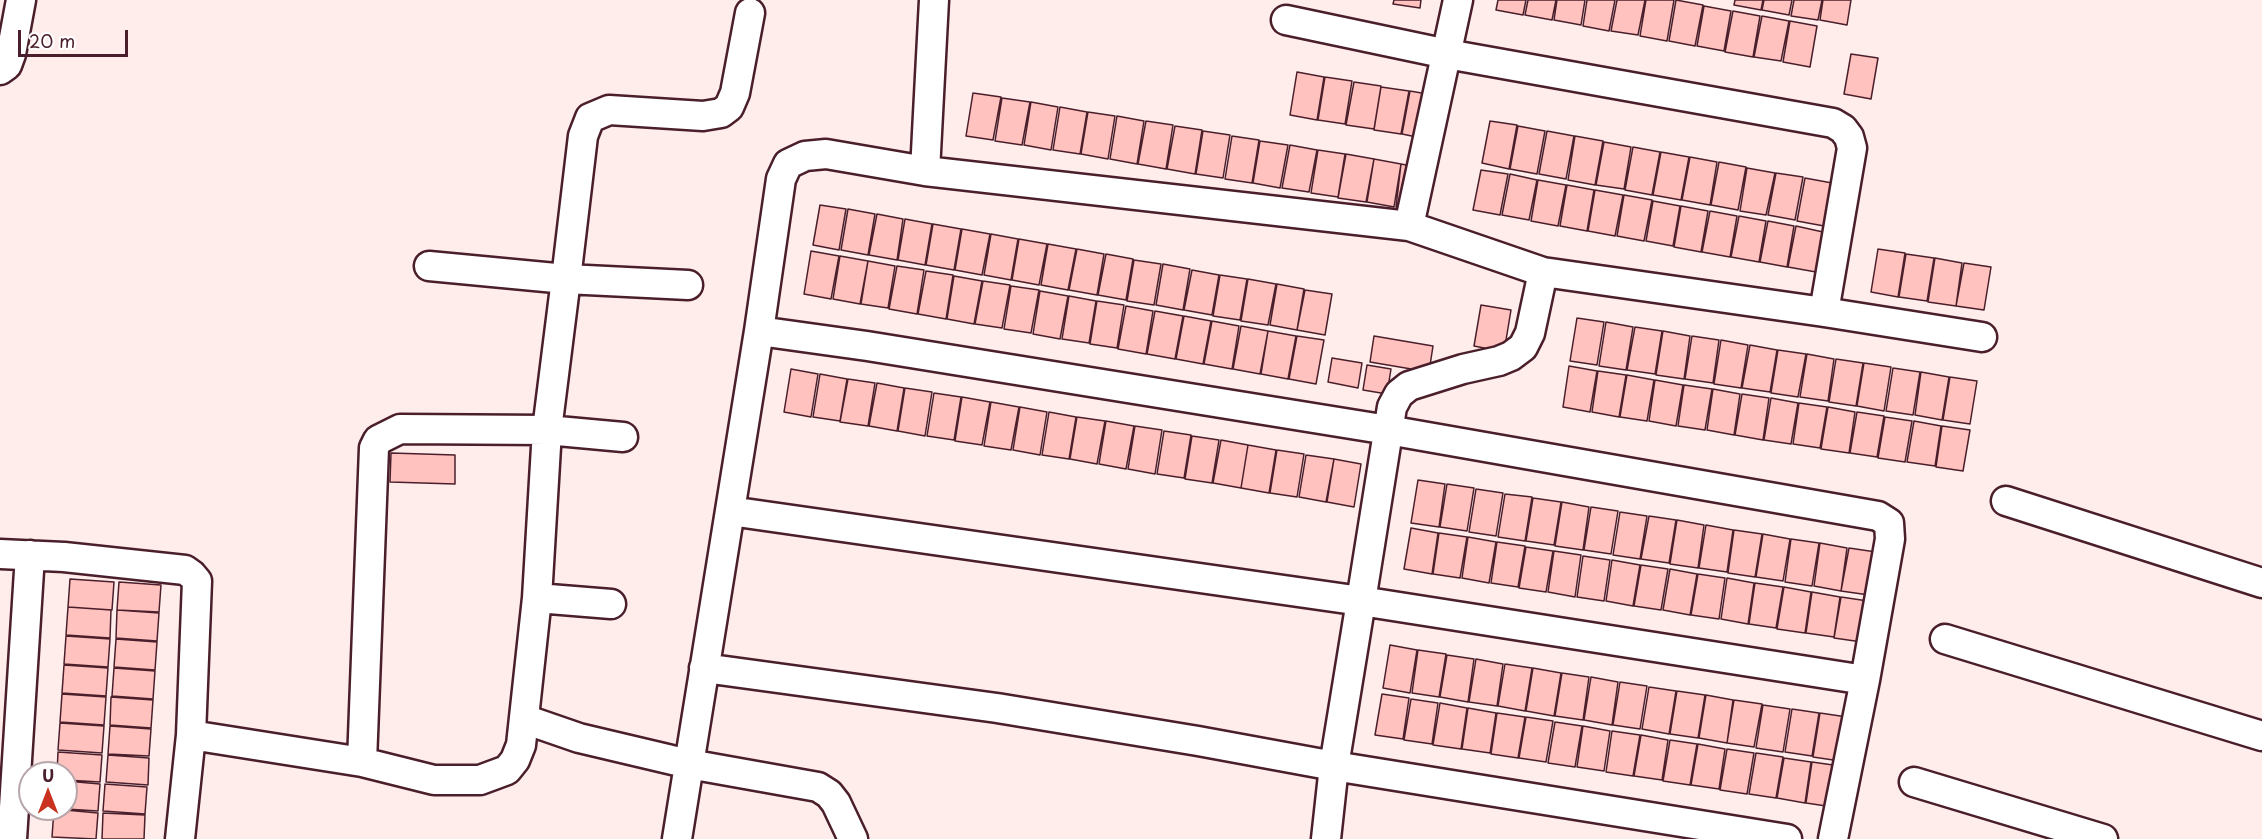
<!DOCTYPE html>
<html>
<head>
<meta charset="utf-8">
<style>
  body { margin:0 }
  #map { position:relative; width:2262px; height:839px; overflow:hidden; background:#ffedec; font-family:"Playpen Sans",sans-serif }
  canvas { display:block }
  .north { position:absolute; left:18px; top:761px; width:60px; height:60px; box-sizing:border-box; background:#fff; border:2px solid #b7a5aa; border-radius:50%; rotate:0deg; font-size:16px; font-weight:700; line-height:24px; text-align:center; color:#4a1f2b }
  .north::after { content:''; display:block; margin:auto; width:21px; height:27px; background:#c8321e; clip-path:polygon(50% 0,100% 100%,50% 72%,0 100%) }
  .scale { position:absolute; left:18px; top:30px; width:110px; height:27px; box-sizing:border-box; border:3px solid #4a1f2b; border-top:0; padding-left:8px; font-size:18px; line-height:21px; white-space:nowrap; color:#4a1f2b; -webkit-text-stroke:4px #fff; paint-order:stroke }
</style>
</head>
<body>
<div id="map">
<canvas width="2262" height="839"></canvas>
<div class="north">U</div>
<div class="scale">20 m</div>
</div>
<script>
const c = document.querySelector('canvas').getContext('2d');
c.lineJoin = 'round';
function paint(path, color) {
  c.fillStyle = color;
  c.fill(path, 'evenodd');
}
function shape(rows) {
  const path = new Path2D();
  for (const r of rows) {
    path.moveTo(r[0], r[1]);
    for (let i = 2; i < r.length; i += 2) path.lineTo(r[i], r[i + 1]);
  }
  return path;
}
function strokePath(path, color, width, dash) {
  c.strokeStyle = color;
  c.lineWidth = width;
  c.lineCap = dash ? 'butt' : 'round';
  c.setLineDash(dash || []);
  c.stroke(path);
}
const building = shape([
  [1394,0,1421,0,1420,8,1393,4,1394,0],
  [1498,0,1526,0,1523,15,1496,10,1498,0],
  [1528,0,1556,0,1552,20,1525,15,1528,0],
  [1557,0,1585,0,1581,25,1554,20,1557,0],
  [1587,0,1615,0,1609,31,1583,26,1587,0],
  [1617,0,1645,0,1638,35,1611,31,1617,0],
  [1646,0,1674,0,1667,41,1640,36,1646,0],
  [1676,0,1703,5,1695,46,1669,41,1676,0],
  [1735,0,1763,0,1761,10,1734,5,1735,0],
  [1764,0,1792,0,1789,15,1762,10,1764,0],
  [1794,0,1822,0,1818,20,1791,16,1794,0],
  [1823,0,1851,0,1847,25,1820,20,1823,0],
  [1704,6,1731,11,1724,51,1697,46,1704,6],
  [1733,11,1760,16,1753,57,1725,52,1733,11],
  [1762,16,1789,21,1781,61,1754,57,1762,16],
  [1790,21,1817,26,1810,67,1783,62,1790,21],
  [1851,54,1878,58,1871,99,1844,94,1851,54],
  [1297,72,1324,77,1317,120,1290,115,1297,72],
  [1325,77,1352,81,1345,124,1318,120,1325,77],
  [1354,82,1381,86,1374,129,1346,125,1354,82],
  [1381,87,1409,91,1401,134,1374,130,1381,87],
  [1410,91,1433,95,1426,139,1402,134,1410,91],
  [973,93,1001,97,993,140,966,136,973,93],
  [1002,98,1030,102,1022,145,995,141,1002,98],
  [1031,102,1058,107,1051,150,1024,145,1031,102],
  [1060,107,1087,112,1080,154,1053,150,1060,107],
  [1088,112,1115,116,1108,159,1081,154,1088,112],
  [1117,116,1144,121,1137,164,1110,159,1117,116],
  [1146,121,1173,125,1166,169,1138,164,1146,121],
  [1490,121,1517,125,1509,169,1482,163,1490,121],
  [1175,126,1202,130,1195,174,1167,169,1175,126],
  [1518,126,1545,131,1537,174,1510,169,1518,126],
  [1203,131,1230,135,1223,178,1196,174,1203,131],
  [1547,131,1574,136,1566,179,1539,174,1547,131],
  [1232,136,1259,140,1252,183,1225,179,1232,136],
  [1575,136,1603,141,1595,185,1568,180,1575,136],
  [1260,141,1288,145,1280,188,1253,183,1260,141],
  [1604,142,1631,147,1624,189,1596,185,1604,142],
  [1290,145,1317,150,1309,192,1282,188,1290,145],
  [1633,147,1660,152,1652,195,1625,190,1633,147],
  [1318,150,1345,154,1338,197,1311,193,1318,150],
  [1661,152,1689,157,1681,200,1653,195,1661,152],
  [1346,154,1374,159,1366,202,1338,198,1346,154],
  [1690,157,1717,162,1710,205,1682,200,1690,157],
  [1374,159,1401,164,1394,207,1367,202,1374,159],
  [1719,162,1746,167,1738,210,1711,205,1719,162],
  [1401,164,1416,167,1410,209,1396,207,1401,164],
  [1747,168,1775,173,1766,215,1740,211,1747,168],
  [1481,170,1508,174,1500,215,1473,210,1481,170],
  [1776,173,1803,177,1795,220,1768,215,1776,173],
  [1510,174,1537,180,1529,220,1502,215,1510,174],
  [1805,178,1832,183,1824,226,1797,221,1805,178],
  [1538,180,1566,185,1558,226,1531,221,1538,180],
  [1567,185,1594,190,1587,231,1560,226,1567,185],
  [1595,190,1623,195,1615,236,1588,231,1595,190],
  [1624,195,1652,200,1644,241,1617,236,1624,195],
  [1653,201,1680,206,1673,246,1646,241,1653,201],
  [820,205,846,209,839,250,813,245,820,205],
  [1681,206,1708,211,1701,252,1674,247,1681,206],
  [848,209,875,214,868,255,841,250,848,209],
  [1710,211,1737,216,1730,257,1702,252,1710,211],
  [877,214,903,219,897,260,869,255,877,214],
  [1739,216,1766,221,1759,262,1731,257,1739,216],
  [905,219,932,224,925,265,898,260,905,219],
  [1768,221,1794,226,1787,267,1760,262,1768,221],
  [933,224,961,229,954,270,926,265,933,224],
  [1796,226,1823,232,1816,272,1788,267,1796,226],
  [962,229,990,234,982,275,955,270,962,229],
  [991,234,1018,239,1011,280,984,275,991,234],
  [1019,239,1047,244,1039,285,1012,280,1019,239],
  [1048,244,1076,249,1068,290,1041,285,1048,244],
  [1077,249,1104,254,1097,295,1069,290,1077,249],
  [1878,249,1905,253,1898,297,1871,292,1878,249],
  [811,251,839,256,831,299,804,294,811,251],
  [1106,254,1133,259,1126,300,1098,295,1106,254],
  [1906,254,1934,258,1927,301,1899,297,1906,254],
  [840,256,868,261,860,304,833,299,840,256],
  [1935,258,1962,263,1956,306,1928,302,1935,258],
  [1134,260,1161,264,1154,305,1127,301,1134,260],
  [868,261,895,266,888,308,861,304,868,261],
  [1964,263,1991,267,1984,310,1956,306,1964,263],
  [1163,264,1190,269,1183,310,1156,305,1163,264],
  [897,266,924,270,917,314,889,309,897,266],
  [1192,270,1219,275,1212,315,1184,310,1192,270],
  [926,271,953,275,946,319,918,314,926,271],
  [1220,275,1247,279,1240,320,1213,316,1220,275],
  [954,276,982,281,974,324,947,319,954,276],
  [1248,279,1276,284,1268,325,1241,321,1248,279],
  [983,281,1010,285,1002,328,975,324,983,281],
  [1277,284,1304,289,1297,330,1270,325,1277,284],
  [1011,286,1039,290,1031,333,1004,329,1011,286],
  [1305,290,1332,294,1325,335,1297,330,1305,290],
  [1040,291,1068,296,1060,339,1033,334,1040,291],
  [1069,296,1096,301,1089,343,1062,339,1069,296],
  [1097,301,1124,305,1117,348,1090,344,1097,301],
  [1481,305,1511,310,1504,352,1474,346,1481,305],
  [1126,306,1153,311,1146,354,1118,349,1126,306],
  [1155,311,1183,316,1175,359,1147,354,1155,311],
  [1184,316,1211,321,1203,364,1176,359,1184,316],
  [1577,318,1604,322,1597,365,1570,361,1577,318],
  [1212,321,1239,326,1232,369,1204,364,1212,321],
  [1606,322,1633,327,1626,370,1599,366,1606,322],
  [1241,326,1268,331,1260,374,1233,369,1241,326],
  [1635,327,1662,331,1655,374,1627,370,1635,327],
  [1268,331,1296,336,1288,379,1261,374,1268,331],
  [1663,331,1690,336,1684,379,1656,375,1663,331],
  [1297,336,1324,340,1316,384,1289,379,1297,336],
  [1374,336,1433,346,1429,372,1370,362,1374,336],
  [1692,336,1719,340,1713,383,1685,379,1692,336],
  [1721,340,1748,345,1741,388,1714,384,1721,340],
  [1750,345,1777,350,1770,392,1742,388,1750,345],
  [1778,350,1806,354,1798,397,1771,393,1778,350],
  [1807,354,1834,359,1828,401,1800,397,1807,354],
  [1332,358,1362,363,1358,388,1328,382,1332,358],
  [1836,359,1863,363,1856,406,1829,402,1836,359],
  [1864,363,1891,367,1884,411,1857,406,1864,363],
  [1367,365,1391,369,1387,394,1363,390,1367,365],
  [1569,366,1597,371,1590,412,1563,407,1569,366],
  [1893,368,1920,372,1913,415,1886,411,1893,368],
  [791,369,818,374,811,417,784,412,791,369],
  [1598,371,1626,375,1619,417,1592,412,1598,371],
  [1921,372,1949,377,1942,420,1915,415,1921,372],
  [820,374,847,379,840,421,813,417,820,374],
  [1627,375,1654,380,1647,421,1620,417,1627,375],
  [1950,377,1977,381,1970,424,1943,420,1950,377],
  [848,379,875,383,868,426,840,422,848,379],
  [1655,380,1683,385,1676,426,1649,421,1655,380],
  [877,383,904,388,897,431,869,426,877,383],
  [1684,385,1712,389,1705,430,1678,426,1684,385],
  [905,388,932,392,925,436,898,431,905,388],
  [1713,389,1740,394,1734,435,1707,430,1713,389],
  [934,393,961,397,954,440,927,436,934,393],
  [1742,394,1769,398,1763,440,1735,435,1742,394],
  [962,397,990,402,982,445,955,441,962,397],
  [1771,398,1798,403,1791,444,1764,440,1771,398],
  [991,402,1019,407,1011,450,984,446,991,402],
  [1799,403,1827,407,1820,448,1793,444,1799,403],
  [1020,407,1047,412,1040,455,1013,450,1020,407],
  [1828,407,1855,412,1849,453,1821,449,1828,407],
  [1049,412,1076,417,1069,459,1042,455,1049,412],
  [1857,412,1884,416,1877,457,1850,453,1857,412],
  [1077,417,1105,421,1097,464,1070,459,1077,417],
  [1885,417,1912,421,1905,462,1878,458,1885,417],
  [1106,421,1134,426,1126,469,1099,464,1106,421],
  [1914,421,1941,426,1935,466,1907,462,1914,421],
  [1135,426,1162,430,1155,474,1128,469,1135,426],
  [1942,426,1970,430,1963,471,1936,467,1942,426],
  [1164,431,1191,435,1184,478,1157,474,1164,431],
  [1192,436,1219,440,1212,483,1185,479,1192,436],
  [1221,440,1248,445,1241,488,1213,483,1221,440],
  [1248,445,1276,450,1269,493,1241,488,1248,445],
  [1277,450,1304,454,1297,497,1270,493,1277,450],
  [391,453,455,455,455,484,390,482,391,453],
  [1306,455,1334,459,1326,502,1299,497,1306,455],
  [1334,459,1361,464,1354,507,1327,502,1334,459],
  [1418,480,1445,484,1439,527,1411,523,1418,480],
  [1447,484,1474,488,1467,531,1440,527,1447,484],
  [1476,489,1503,493,1496,536,1469,532,1476,489],
  [1505,494,1532,497,1525,541,1498,537,1505,494],
  [1533,498,1561,502,1554,545,1526,541,1533,498],
  [1562,502,1589,507,1583,550,1555,546,1562,502],
  [1591,507,1618,511,1611,554,1584,550,1591,507],
  [1620,512,1647,516,1640,559,1613,555,1620,512],
  [1649,516,1676,520,1669,563,1641,559,1649,516],
  [1677,520,1704,525,1698,568,1670,564,1677,520],
  [1706,525,1733,530,1727,572,1699,568,1706,525],
  [1411,528,1438,533,1432,574,1404,569,1411,528],
  [1734,530,1762,534,1755,577,1728,573,1734,530],
  [1439,533,1467,537,1460,578,1433,574,1439,533],
  [1763,534,1790,539,1783,581,1756,577,1763,534],
  [1468,537,1496,542,1489,583,1462,578,1468,537],
  [1791,539,1819,543,1812,586,1785,582,1791,539],
  [1497,542,1525,546,1518,587,1491,583,1497,542],
  [1820,543,1847,548,1841,591,1814,586,1820,543],
  [1526,547,1553,551,1546,592,1519,588,1526,547],
  [1849,548,1876,552,1869,595,1841,591,1849,548],
  [1554,551,1581,555,1575,597,1548,592,1554,551],
  [1583,556,1610,560,1604,601,1577,597,1583,556],
  [1612,560,1640,565,1633,606,1606,601,1612,560],
  [1641,565,1668,569,1661,610,1634,606,1641,565],
  [1670,569,1697,574,1690,615,1663,610,1670,569],
  [1698,574,1725,578,1719,619,1691,615,1698,574],
  [1727,578,1754,583,1748,624,1721,619,1727,578],
  [70,579,114,582,112,610,68,607,70,579],
  [119,582,161,585,159,612,117,610,119,582],
  [1755,583,1783,587,1776,628,1749,624,1755,583],
  [1784,587,1811,592,1805,633,1777,629,1784,587],
  [1812,592,1840,597,1834,637,1806,633,1812,592],
  [1841,597,1868,601,1862,642,1834,638,1841,597],
  [68,607,111,610,110,638,66,635,68,607],
  [117,610,159,613,157,641,116,638,117,610],
  [66,636,110,639,108,667,64,664,66,636],
  [116,639,157,642,155,670,114,667,116,639],
  [1390,645,1417,650,1410,693,1383,688,1390,645],
  [1418,650,1446,654,1439,697,1412,693,1418,650],
  [1447,655,1474,659,1468,702,1440,697,1447,655],
  [1476,659,1503,664,1497,706,1469,702,1476,659],
  [1505,664,1532,668,1525,711,1498,706,1505,664],
  [64,665,108,668,106,696,62,693,64,665],
  [114,668,155,671,153,699,112,696,114,668],
  [1533,668,1561,673,1554,716,1526,711,1533,668],
  [1562,673,1589,677,1583,720,1555,716,1562,673],
  [1591,677,1618,682,1612,725,1584,720,1591,677],
  [1620,682,1647,686,1640,729,1613,725,1620,682],
  [1649,687,1676,691,1669,734,1642,729,1649,687],
  [1677,691,1705,695,1698,738,1670,734,1677,691],
  [62,694,106,697,104,725,60,722,62,694],
  [1382,694,1409,698,1403,739,1375,735,1382,694],
  [1706,695,1733,700,1727,743,1699,738,1706,695],
  [111,697,153,700,151,728,110,725,111,697],
  [1411,699,1438,703,1432,744,1404,740,1411,699],
  [1734,700,1762,704,1754,747,1727,743,1734,700],
  [1440,703,1467,708,1461,749,1433,745,1440,703],
  [1763,705,1790,709,1783,752,1756,748,1763,705],
  [1468,708,1496,713,1490,753,1462,749,1468,708],
  [1792,709,1819,713,1812,756,1785,752,1792,709],
  [1497,713,1525,717,1518,758,1491,754,1497,713],
  [1820,713,1847,717,1840,761,1813,757,1820,713],
  [1526,717,1553,721,1546,762,1519,758,1526,717],
  [1555,722,1582,726,1575,767,1548,763,1555,722],
  [60,723,104,726,102,753,58,750,60,723],
  [110,726,151,729,149,756,108,754,110,726],
  [1583,726,1610,731,1604,771,1577,767,1583,726],
  [1612,731,1640,735,1633,776,1606,772,1612,731],
  [1641,735,1668,740,1662,780,1634,776,1641,735],
  [1670,740,1697,744,1690,785,1663,781,1670,740],
  [1698,744,1725,749,1719,789,1691,785,1698,744],
  [1727,749,1754,753,1747,794,1720,790,1727,749],
  [58,752,102,755,100,782,66,780,66,773,57,773,58,752],
  [1756,753,1783,757,1776,798,1749,794,1756,753],
  [108,755,149,758,148,785,106,782,108,755],
  [1784,758,1811,762,1805,803,1777,798,1784,758],
  [1812,762,1840,766,1833,807,1806,803,1812,762],
  [66,781,100,784,98,811,66,809,66,781],
  [105,784,147,787,145,814,103,811,105,784],
  [54,809,98,813,96,839,52,837,54,809],
  [103,813,145,815,144,839,102,839,103,813]
]);
paint(building, '#ffc2bf');
strokePath(building, '#4a1f2b', 1.5);
const street = shape([
  [1286,20,1447,54,1833,123,1843,129,1849,137,1852,148,1824,312],
  [0,70,7,65,11,54,21,0],
  [925,171,934,0],
  [1409,226,1458,0],
  [429,266,566,279,583,136,590,118,609,110,703,116,721,113,729,107,735,93,750,13],
  [1543,272,1530,333,1523,347,1511,356,1499,361,1463,369,1409,386,1399,394,1392,407,1361,601,1865,680],
  [759,331,781,179,788,164,805,156,826,154,925,171,1409,226,1543,272,1824,312,1982,337],
  [2006,501,2262,583],
  [730,511,1361,601,1334,766,1326,839],
  [0,554,64,557,185,570,192,575,197,581,191,735,180,839],
  [537,598,611,604],
  [1945,639,2262,736],
  [704,668,997,708,1198,741,1334,766,1787,839],
  [524,719,579,738,689,764,818,787,829,794,836,803,853,839],
  [191,735,362,762,434,780,480,780,507,770,515,760,521,745,537,598,547,430,566,279,688,285],
  [362,762,374,448,378,440,400,429,547,430,623,437],
  [1914,782,2103,839],
  [12,839,30,555],
  [677,839,759,331,867,346,1388,430,1878,516,1889,523,1890,539,1865,680,1833,839]
]);
strokePath(street, '#4a1f2b', 33);
strokePath(street, '#fff', 28);
</script>
</body>
</html>
